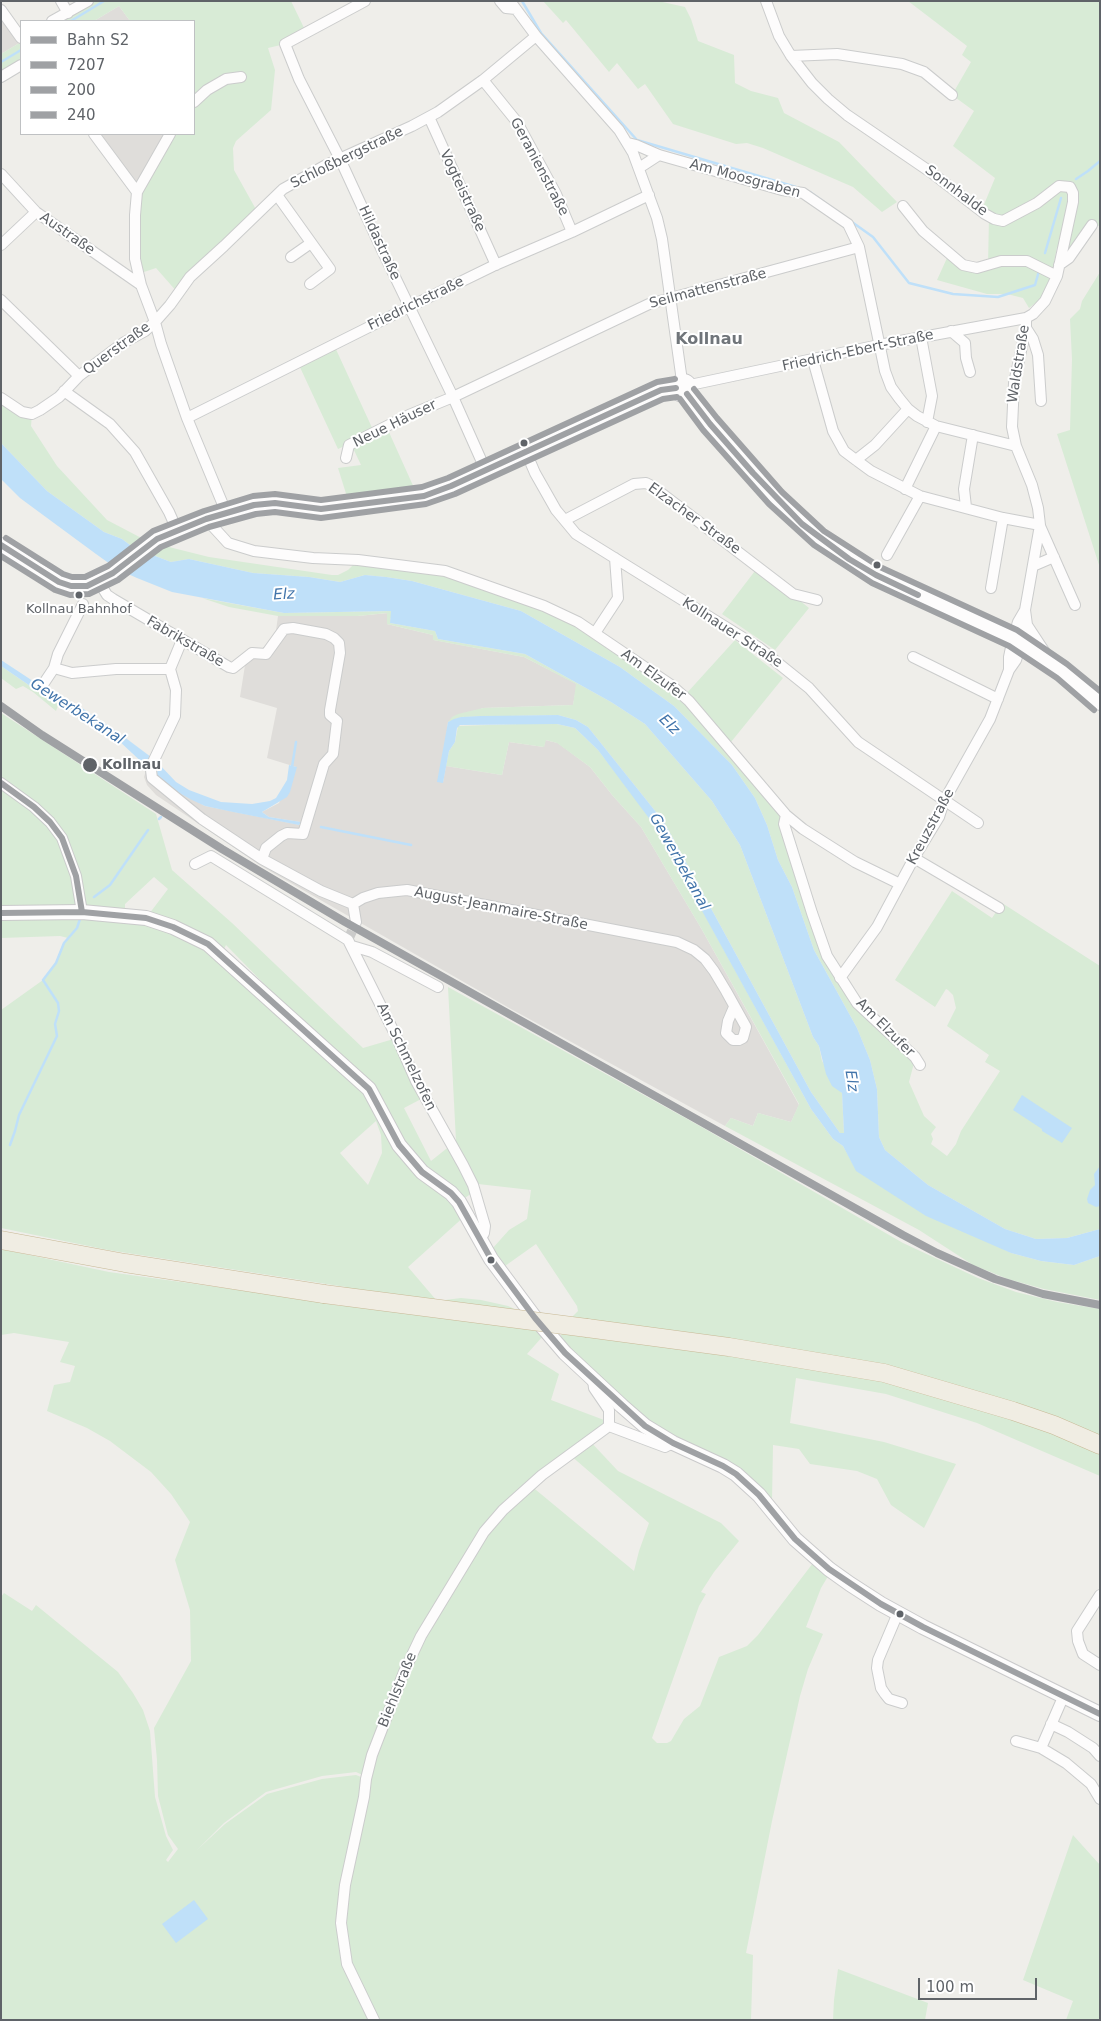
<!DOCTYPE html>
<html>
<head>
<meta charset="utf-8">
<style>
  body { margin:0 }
  #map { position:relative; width:1101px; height:2021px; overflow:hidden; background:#efeeea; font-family:"DejaVu Sans",sans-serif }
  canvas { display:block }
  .frame { position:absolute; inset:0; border:2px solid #5f6368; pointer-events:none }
  .legend { position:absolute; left:20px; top:20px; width:175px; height:115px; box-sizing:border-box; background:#fff; border:1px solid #bfc1c3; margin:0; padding:6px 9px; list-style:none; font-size:15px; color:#5f6368 }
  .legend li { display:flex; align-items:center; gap:10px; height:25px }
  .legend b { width:25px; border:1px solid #bfc1c3 }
  .scale { position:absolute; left:918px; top:1978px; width:119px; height:22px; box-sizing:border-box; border:2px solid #5f6368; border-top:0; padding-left:6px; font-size:15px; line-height:18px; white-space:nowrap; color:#5f6368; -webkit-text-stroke:4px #fff; paint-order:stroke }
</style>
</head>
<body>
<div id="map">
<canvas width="1101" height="2021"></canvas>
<div class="frame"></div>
<ul class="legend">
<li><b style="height:6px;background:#9fa1a4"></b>Bahn S2</li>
<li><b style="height:6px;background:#9fa1a4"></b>7207</li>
<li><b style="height:6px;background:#9fa1a4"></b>200</li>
<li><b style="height:6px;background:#9fa1a4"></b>240</li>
</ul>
<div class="scale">100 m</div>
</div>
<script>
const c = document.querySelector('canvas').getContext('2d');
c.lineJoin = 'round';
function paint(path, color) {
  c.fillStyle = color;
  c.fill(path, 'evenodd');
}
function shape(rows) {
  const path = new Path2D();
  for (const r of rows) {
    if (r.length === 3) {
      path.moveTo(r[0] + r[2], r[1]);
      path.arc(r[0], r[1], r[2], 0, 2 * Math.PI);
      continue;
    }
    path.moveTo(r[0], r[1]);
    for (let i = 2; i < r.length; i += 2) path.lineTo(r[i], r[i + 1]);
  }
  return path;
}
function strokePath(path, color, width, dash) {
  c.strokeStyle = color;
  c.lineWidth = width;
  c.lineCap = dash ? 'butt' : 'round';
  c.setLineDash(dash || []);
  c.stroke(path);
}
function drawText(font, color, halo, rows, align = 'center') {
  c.font = font + ' "DejaVu Sans",sans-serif';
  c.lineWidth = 4;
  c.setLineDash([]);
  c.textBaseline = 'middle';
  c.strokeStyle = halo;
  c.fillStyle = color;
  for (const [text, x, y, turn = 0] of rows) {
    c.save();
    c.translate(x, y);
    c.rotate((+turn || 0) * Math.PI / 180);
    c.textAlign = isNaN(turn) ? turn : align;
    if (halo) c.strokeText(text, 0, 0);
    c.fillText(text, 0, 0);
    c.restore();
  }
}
paint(shape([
  [119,6,130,21,94,21],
  [1,10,21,42,1,54],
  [94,134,170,134,137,192],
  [388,613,387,624,433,635,434,640,524,657,577,684,573,705,483,708,448,722,441,782,443,782,446,766,502,775,509,742,544,747,545,740,558,743,590,767,613,796,641,827,701,928,799,1105,791,1122,758,1113,753,1126,731,1118,725,1126,511,1009,261,866,156,795,147,785,144,777,147,767,177,791,205,806,300,825,300,822,269,817,262,812,279,803,296,767,267,758,277,708,240,697,246,659,266,653,274,645,278,616,358,616]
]), '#dfddda');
paint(shape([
  [88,1,291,1,306,32,285,44,268,48,275,70,271,110,236,141,233,148,234,170,258,213,178,293,156,268,138,274,137,192,170,134,194,134,194,21,130,21,119,6,94,21,52,21],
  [543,1,658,1,685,7,691,19,698,41,734,55,735,83,751,91,778,98,784,113,839,142,897,202,882,212,853,187,763,148,747,143,736,144,673,124,645,84,638,89,617,63,609,72,566,20,563,23],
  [908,1,1100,1,1100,226,1092,225,1069,258,1063,248,1057,247,1051,278,1042,298,1029,308,1023,298,1007,294,987,294,937,280,947,258,971,272,977,272,988,265,989,217,983,207,995,178,953,146,974,111,952,95,971,62,962,55,967,46],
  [21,42,21,65,1,77,1,54],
  [1100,272,1100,568,1057,434,1070,430,1072,359,1070,319,1080,309,1082,301],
  [334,345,374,432,338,449,298,363],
  [1,398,32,414,31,426,57,466,107,520,149,542,209,557,332,575,338,575,348,570,358,560,418,566,544,606,671,685,786,815,835,977,850,1003,914,1063,909,1082,924,1116,936,1127,931,1134,933,1139,931,1144,947,1156,956,1144,961,1131,1000,1071,985,1062,989,1055,947,1026,956,1008,953,995,948,990,946,989,935,1007,895,980,952,891,992,918,1002,903,1100,966,1100,1229,1067,1238,1036,1239,1005,1229,928,1185,885,1150,879,1137,877,1089,870,1060,857,1028,814,950,792,887,778,860,767,825,755,798,732,765,674,706,620,667,521,611,412,581,386,577,365,575,340,582,309,577,253,573,189,559,171,562,134,548,122,539,104,532,47,491,1,443],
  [388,430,415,490,348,500,338,468,361,465,352,446],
  [758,567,809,608,775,650,722,614],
  [202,598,284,613,392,611,390,623,435,631,438,639,525,654,611,702,645,724,712,801,740,845,813,1037,819,1046,822,1061,842,1093,844,1133,840,1133,811,1092,664,822,588,727,576,720,558,715,461,717,448,722,452,717,458,714,483,708,573,705,576,684,524,657,433,640,433,635,387,624,387,613,358,616,278,616,229,607],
  [735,640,783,678,731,742,686,694],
  [1,666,36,690,59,703,56,711,33,692,23,686,16,689,1,678],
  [1,713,156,814,172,870,232,923,363,1048,397,1038,425,1097,404,1108,431,1161,456,1141,448,987,698,1125,903,1243,978,1278,1016,1292,1057,1302,1100,1309,1100,1438,1013,1402,862,1361,744,1341,572,1317,578,1311,577,1306,536,1244,505,1266,500,1262,492,1249,509,1230,527,1219,531,1190,478,1184,475,1191,459,1202,466,1215,408,1267,437,1301,461,1298,481,1300,508,1306,521,1312,543,1336,527,1354,559,1374,551,1400,604,1420,607,1423,604,1427,588,1439,618,1471,721,1523,739,1541,714,1572,701,1592,706,1594,699,1606,652,1738,657,1743,667,1743,671,1741,684,1719,700,1706,719,1657,747,1646,758,1635,813,1563,830,1573,821,1588,806,1627,823,1634,808,1669,800,1696,772,1821,746,1953,753,1955,751,2020,378,2020,350,1963,344,1924,348,1885,369,1778,356,1772,322,1776,266,1792,224,1823,197,1850,225,1824,267,1794,322,1779,356,1775,366,1779,342,1887,338,1924,344,1966,351,1984,371,2020,1,2020,1,1597,4,1593,32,1611,36,1605,118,1672,133,1693,143,1710,150,1731,155,1797,166,1836,173,1850,166,1860,168,1862,178,1849,168,1835,158,1796,157,1760,154,1728,191,1661,190,1610,175,1560,190,1522,171,1494,151,1472,110,1441,87,1428,47,1411,54,1385,70,1382,75,1366,60,1362,69,1342,14,1333,1,1335,1,1249,109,1272,296,1298,341,1306,346,1287,108,1250,1,1228,1,1010,43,980,56,963,64,943,68,938,60,936,1,938],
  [154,877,168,889,146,918,125,916,125,904],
  [226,945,275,995,373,1083,373,1094,371,1099,369,1089,355,1076,221,955],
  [376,1121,381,1135,382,1153,368,1185,340,1153],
  [570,1455,649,1523,639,1551,634,1571,530,1485],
  [517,724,557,724,575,728,598,750,634,796,663,838,811,1109,833,1139,843,1146,857,1171,1011,1253,1041,1261,1074,1265,1100,1256,1100,1300,1044,1289,1008,1279,973,1265,919,1230,725,1126,731,1118,753,1126,758,1113,791,1122,799,1104,701,928,641,827,613,796,590,767,557,743,546,740,544,747,509,742,502,775,446,766,449,751,455,742,458,726],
  [562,1334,751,1357,884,1381,1004,1414,1100,1452,1100,1476,977,1423,886,1394,796,1378,790,1423,884,1442,956,1464,924,1528,891,1505,877,1479,857,1471,810,1464,799,1449,773,1445,772,1501,641,1418,559,1337],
  [1073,1835,1100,1865,1100,2020,1066,2020,1073,2001,1023,1980],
  [838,1969,928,2003,925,2020,833,2020,834,2000]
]), '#d8ebd6');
paint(shape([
  [1,443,47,491,104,532,122,539,134,548,171,562,189,559,253,573,309,577,340,582,365,575,386,577,412,581,521,611,620,667,674,706,732,765,755,798,767,825,778,860,792,887,814,950,857,1028,870,1060,877,1089,879,1137,885,1150,928,1185,1005,1229,1036,1239,1067,1238,1100,1229,1100,1256,1074,1265,1041,1261,1011,1253,926,1216,856,1171,843,1146,833,1139,811,1109,657,829,598,750,575,728,557,724,460,725,457,728,455,742,449,751,443,783,437,782,448,722,454,719,461,717,481,716,558,715,576,720,588,727,664,822,811,1092,840,1133,844,1133,842,1093,832,1086,826,1074,819,1046,813,1037,740,845,712,801,645,724,611,702,525,654,438,639,435,631,390,623,391,611,284,613,172,592,137,578,117,569,96,554,20,498,1,479],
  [1,660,39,685,79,706,119,733,151,757,147,767,118,740,76,712,36,690,1,666],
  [158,763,176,782,189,790,221,802,252,804,270,801,276,798,287,780,289,765,297,767,290,792,287,797,262,812,269,817,301,822,299,825,233,812,205,806,192,800,174,790,157,775],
  [1022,1095,1072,1128,1062,1143,1042,1131,1042,1129,1013,1110],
  [1100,1166,1100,1206,1096,1207,1088,1203,1087,1199,1090,1190,1095,1185,1094,1174],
  [194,1900,208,1919,176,1943,162,1924]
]), '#bfe0f9');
strokePath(shape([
  [522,1,541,33,637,140,796,187],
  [71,21,104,1],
  [1,62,21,50],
  [1076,179,1088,171,1100,161],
  [810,192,873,237,909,283,953,294,998,297,1035,285,1039,271],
  [1045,253,1061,198],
  [292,767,296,742],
  [159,819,161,817],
  [321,827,411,845],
  [94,897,110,885,148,830],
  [10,1145,15,1131,19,1115,57,1036,55,1024,59,1011,58,1003,43,980,56,963,64,943,77,928,80,919]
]), '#bfe0f9', 2.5);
strokePath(shape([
  [348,940,356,922]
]), '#cbcbca', 10, [10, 5]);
const street = shape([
  [61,1,68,13],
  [365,1,285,44,299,79,340,159,381,248,453,397,486,471],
  [500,1,506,8,516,9],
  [510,1,536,36,619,130,633,153,657,218,662,239,682,381],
  [1,10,21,38],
  [52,21,88,1],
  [791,56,837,54,902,64,924,72,952,95],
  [1,77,21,65],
  [483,80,517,122,556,194,572,232],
  [194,102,207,90,226,79,241,77],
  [429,117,496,265],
  [94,134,137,192],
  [170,134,137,192,135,215,135,259,141,285,155,322,161,344,187,418,226,512],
  [628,143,636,145,659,155,782,190,803,193,848,224,859,247,885,371,891,387,899,398,908,409,917,416,936,426,1016,446],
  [639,168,659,155],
  [1,174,36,212,141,285],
  [277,195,330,269,310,284],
  [903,206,923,231,963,265,977,268,1001,261,1027,261,1057,276],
  [1,245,36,212],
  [291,257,311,243],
  [1059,265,1069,258,1092,225],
  [1,300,79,376],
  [1026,318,1026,328,1014,383,1012,427,1016,446,1032,485,1038,508,1040,525,1025,610,1027,625,1050,660],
  [1026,328,1033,339,1038,355,1041,401],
  [951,331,965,343,966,358,970,372],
  [921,337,932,396,927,422],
  [813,360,833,431,844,451,856,460,871,471,920,496,1003,518,1040,525],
  [690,385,879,345,1026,318,1033,314,1045,301,1057,276,1073,202,1073,193,1070,187,1059,186,1037,203,1003,221,994,219,985,214,932,173,847,115,828,99,812,83,791,56,779,36,766,1],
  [64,391,110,424,135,452,169,512,177,530],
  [1,398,22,412,32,414,40,410,59,397,79,376,123,343,145,331,155,322,170,305,190,277,224,246,283,189,326,165,412,126,438,112,483,80,536,36],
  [187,418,409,307,493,266,572,232,649,195],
  [526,452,535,473,556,510,576,534,758,647,809,688,858,742,978,823],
  [346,458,349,445,409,415,453,397,649,304,859,247],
  [856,460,875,445,908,409],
  [905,489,936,426],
  [966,507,964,489,973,435],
  [206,519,228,543,254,551,313,558,358,560,445,571,544,606,578,622,671,685,689,701,786,815,803,829,855,862,900,884],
  [565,520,634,484,646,483,652,486,793,594,817,600],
  [1040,526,1075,605],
  [887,555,920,496],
  [1033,566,1054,557],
  [99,582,107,595,113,599,229,667,233,668,252,653,266,654,284,629,293,628,326,634,334,638,339,643,340,653,330,710,330,715,337,721,333,754,324,764,303,834,287,833,281,836,266,848,262,859],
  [991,588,1003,518],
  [595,633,618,598,615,558],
  [182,640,170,669,176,690,175,716,154,760,151,770,152,778,202,819,262,859,321,891,353,904],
  [913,657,998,699],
  [54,668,72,673,116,669,170,669],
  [1009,670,1009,657,1013,638,1018,622,1025,610],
  [42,686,54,668,58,654,83,604],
  [1,783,34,807,50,822,62,838,76,876,82,912],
  [786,815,784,824,812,913,827,956,857,1003,915,1057,920,1065],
  [914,858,999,908],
  [195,864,211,856,348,940,397,1038,416,1081,463,1165,473,1185,485,1226,484,1233,480,1240],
  [353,904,363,898,378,893,407,890,677,942,694,950,705,959,714,971,726,991,746,1027,743,1038,739,1040,733,1040,726,1033,728,1021,734,1007],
  [353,904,356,922],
  [352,946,372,952,438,987],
  [840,978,877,927,914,858,939,817,944,801,990,719,1009,670,1016,660,1027,625],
  [593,1380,594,1388,609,1410,609,1426,665,1447,673,1443],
  [1100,1595,1077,1631,1078,1641,1083,1654,1100,1665],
  [898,1613,878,1660,877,1668,881,1688,885,1694,889,1699,902,1703],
  [1051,1724,1068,1732,1093,1748,1100,1756],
  [1016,1741,1041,1748,1064,1695],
  [1041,1748,1066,1763,1091,1784,1100,1799],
  [374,2020,347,1964,341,1923,345,1885,364,1797,366,1779,372,1755,404,1672,421,1636,484,1532,503,1510,542,1475,609,1426]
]);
const secondary = shape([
  [683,388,7],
  [687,394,710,424,776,498,819,538,876,575,1013,638,1062,671,1100,703],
  [1,545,36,569,59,582,71,586,87,586,95,583,113,573,157,539,206,519,254,505,275,503,321,509,424,496,451,486,661,390,676,388],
  [1,913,82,912,146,918,173,927,208,944,369,1089,399,1145,422,1172,451,1193,459,1202,491,1259,535,1318,565,1353,622,1406,645,1426,673,1443,723,1466,736,1474,759,1495,795,1539,829,1569,850,1584,881,1604,923,1627,1100,1714]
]);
const highway = shape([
  [1,1240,125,1263,324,1294],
  [587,1328,729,1347,884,1373,1013,1411,1054,1425,1100,1445]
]);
strokePath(street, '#cbcccc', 12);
strokePath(secondary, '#cacacb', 16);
strokePath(highway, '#c8b996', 19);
strokePath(street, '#fdfcfc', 10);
strokePath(secondary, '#fdfcfc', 14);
strokePath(highway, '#f0ede3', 18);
const highwayBridge = shape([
  [324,1294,587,1328]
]);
strokePath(highwayBridge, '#c8b996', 19, []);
strokePath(highwayBridge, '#f0ede3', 18);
strokePath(shape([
  [687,394,710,424,753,473,802,524,849,559,876,575,918,595],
  [1,545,59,582,71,586,87,586,113,573,157,539,206,519,254,505,275,503,321,509,424,496,451,486,661,390,676,388],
  [1,783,34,807,50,822,62,838,76,876,82,912],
  [1,913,82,912,146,918,173,927,208,944,369,1089,399,1145,422,1172,451,1193,459,1202,491,1259,535,1318,565,1353,645,1426,673,1443,723,1466,736,1474,759,1495,795,1539,829,1569,881,1604,923,1627,1100,1714]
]), '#9fa1a4', 6);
strokePath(shape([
  [680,399,703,430,769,504,814,545,872,583,1009,646,1057,678,1094,710],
  [1,556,55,590,70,595,89,594,118,580,161,547,209,527,256,514,275,512,321,518,426,504,455,494,663,399,677,397]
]), '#9fa1a4', 6);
strokePath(shape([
  [694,389,717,418,782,492,824,531,880,567,1017,630,1067,664,1100,691],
  [6,538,63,574,72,577,85,577,108,566,153,531,204,511,253,496,275,494,321,500,422,487,448,478,657,382,675,379]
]), '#9fa1a4', 6);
strokePath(shape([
  [1,706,42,735,222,849,345,922,903,1235,937,1253,995,1279,1043,1294,1100,1305]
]), '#9fa1a4', 8);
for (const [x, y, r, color] of [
  [524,443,4.5,"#5f6368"],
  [877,565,4.5,"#5f6368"],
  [79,595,4.5,"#5f6368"],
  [90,765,8,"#5f6368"],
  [491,1260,4.5,"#5f6368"],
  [900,1614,4.5,"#5f6368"]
]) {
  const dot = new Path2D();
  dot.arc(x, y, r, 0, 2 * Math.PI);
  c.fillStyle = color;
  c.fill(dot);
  strokePath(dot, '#fff', 2);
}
drawText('13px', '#5f6368', '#fff', [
  ["Kollnau Bahnhof",79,610]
]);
drawText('14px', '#5f6368', '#fff', [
  ["Schloßbergstraße",347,158,-26],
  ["Geranienstraße",539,167,62],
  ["Am Moosgraben",745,179,15],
  ["Vogteistraße",462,191,65],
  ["Sonnhalde",956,191,37],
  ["Austraße",67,234,35],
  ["Hildastraße",379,243,65],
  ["Seilmattenstraße",708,289,-15],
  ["Friedrichstraße",416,304,-26],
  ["Querstraße",117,349,-36],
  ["Friedrich-Ebert-Straße",858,351,-12],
  ["Waldstraße",1019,364,-81],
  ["Neue Häuser",395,424,-26],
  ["Elzacher Straße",694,519,36],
  ["Kollnauer Straße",732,633,33],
  ["Fabrikstraße",185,642,30],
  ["Am Elzufer",653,675,36],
  ["Kreuzstraße",931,827,-62],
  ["August-Jeanmaire-Straße",501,909,11],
  ["Am Elzufer",885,1028,45],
  ["Am Schmelzofen",406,1057,64],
  ["Biehlstraße",398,1690,-68]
]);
drawText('bold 14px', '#5f6368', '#fff', [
  ["Kollnau",102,765]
], 'left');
drawText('italic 15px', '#4174aa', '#fff', [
  ["Elz",284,595,-3],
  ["Gewerbekanal",77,712,33],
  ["Elz",669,725,44],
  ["Gewerbekanal",679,862,61],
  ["Elz",851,1081,81]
]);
drawText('bold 16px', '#70757a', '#fff', [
  ["Kollnau",709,340]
]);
</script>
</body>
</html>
